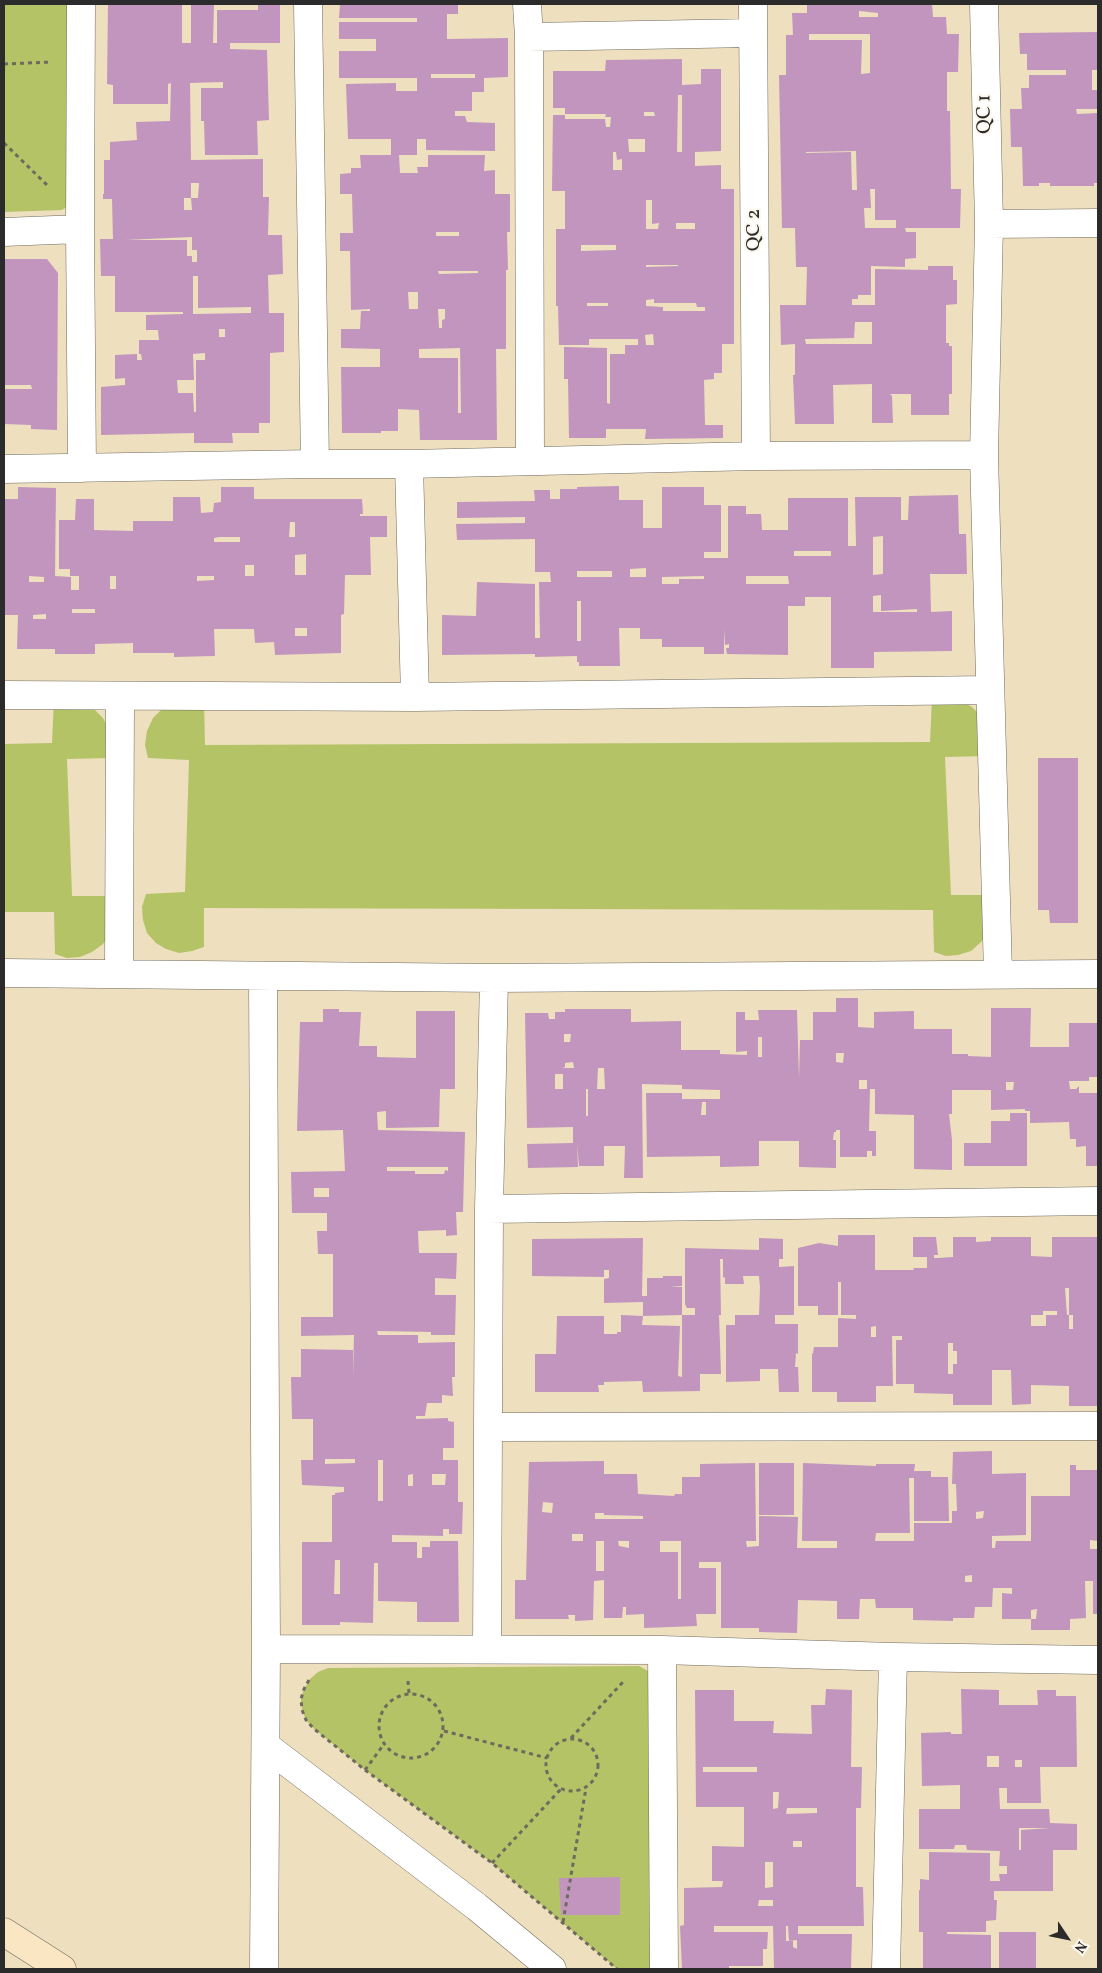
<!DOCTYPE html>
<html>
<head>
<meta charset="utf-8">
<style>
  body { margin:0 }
  #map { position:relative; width:1102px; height:1973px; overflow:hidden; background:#eedfbe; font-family:Vollkorn,serif }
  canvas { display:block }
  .frame { position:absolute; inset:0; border:5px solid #2b2b2b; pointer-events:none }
  .north { position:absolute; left:1042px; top:1913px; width:50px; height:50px; -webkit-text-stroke:4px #fbf7ec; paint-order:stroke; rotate:124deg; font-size:14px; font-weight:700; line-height:20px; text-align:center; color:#2b2b2b }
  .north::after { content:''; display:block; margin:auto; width:18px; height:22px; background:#2b2b2b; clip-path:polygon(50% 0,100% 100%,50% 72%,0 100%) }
</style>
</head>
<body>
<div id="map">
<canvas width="1102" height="1973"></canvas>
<div class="frame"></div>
<div class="north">N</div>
</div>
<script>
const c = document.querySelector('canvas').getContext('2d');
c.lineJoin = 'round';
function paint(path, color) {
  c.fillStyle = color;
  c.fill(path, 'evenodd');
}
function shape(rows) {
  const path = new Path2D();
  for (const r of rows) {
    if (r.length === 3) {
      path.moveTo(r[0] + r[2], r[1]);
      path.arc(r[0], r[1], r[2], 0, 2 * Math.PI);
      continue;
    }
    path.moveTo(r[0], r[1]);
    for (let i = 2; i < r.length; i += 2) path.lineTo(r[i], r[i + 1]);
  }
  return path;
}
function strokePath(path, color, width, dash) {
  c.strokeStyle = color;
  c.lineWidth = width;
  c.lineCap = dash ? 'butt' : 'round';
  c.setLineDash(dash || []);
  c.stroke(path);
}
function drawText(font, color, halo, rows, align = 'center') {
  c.font = font + ' Vollkorn,serif';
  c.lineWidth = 4;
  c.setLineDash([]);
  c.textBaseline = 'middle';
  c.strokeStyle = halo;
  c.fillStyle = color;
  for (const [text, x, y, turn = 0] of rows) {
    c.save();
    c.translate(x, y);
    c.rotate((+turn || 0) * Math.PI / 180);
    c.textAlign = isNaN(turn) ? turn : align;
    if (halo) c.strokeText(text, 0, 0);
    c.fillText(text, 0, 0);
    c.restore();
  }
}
paint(shape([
  [4,4,74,4,68,206,62,210,4,212],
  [932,699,960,700,972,707,981,716,987,756,945,757,951,895,987,895,988,932,981,942,971,951,958,955,946,956,934,952,933,910,204,908,204,947,192,951,179,953,166,949,156,943,147,933,143,920,142,907,146,894,185,892,189,760,148,758,145,745,147,731,153,718,163,708,204,702,205,745,930,742],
  [54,700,93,708,103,718,109,730,109,758,67,759,72,896,109,896,110,934,103,944,92,952,80,957,67,958,55,954,54,912,4,912,4,744,52,743],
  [639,1666,648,1671,654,1679,657,1969,617,1969,492,1863,365,1770,313,1728,306,1720,302,1710,301,1699,304,1689,310,1679,318,1672,328,1668]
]), '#b3c366');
paint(shape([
  [108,4,182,4,182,43,191,43,191,4,214,4,213,43,217,43,217,10,258,10,258,4,280,4,280,43,230,43,230,49,267,50,269,120,257,121,258,155,205,155,204,121,201,121,201,88,223,88,223,82,190,83,191,160,263,159,263,197,269,197,268,235,282,235,283,274,268,275,269,313,284,313,284,352,270,353,270,423,259,423,259,433,232,433,233,443,194,443,194,433,101,435,101,387,125,385,125,378,115,379,115,355,137,354,137,360,142,360,141,354,139,354,139,340,159,340,158,330,146,330,146,315,183,314,183,312,115,312,115,276,101,276,100,239,113,239,112,199,103,199,103,194,104,194,104,160,110,160,110,142,137,140,136,122,170,121,171,83,168,84,168,104,113,104,113,85,107,84],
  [191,183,199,183,198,198,191,198,192,210,184,210,184,198,191,198],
  [192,237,192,250,197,250,197,262,192,262,192,256,187,256,187,240,125,240],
  [193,276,198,276,198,308,251,307,251,313,193,314],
  [219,329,225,329,225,337,219,337],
  [205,353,205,360,196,360,196,412,194,412,193,393,178,393,177,380,194,380,193,354],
  [340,4,458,4,458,14,447,14,447,39,508,38,508,77,484,78,484,92,472,92,472,111,455,111,455,116,465,116,467,122,495,123,495,151,426,150,426,139,417,139,417,155,399,155,400,173,418,173,417,167,428,167,428,155,485,155,484,171,495,170,495,194,510,194,510,232,507,232,508,270,506,270,506,349,496,349,497,440,420,440,419,410,398,409,398,431,381,431,381,433,342,433,341,367,380,367,380,349,341,348,341,329,360,329,361,311,370,311,370,309,351,310,350,251,340,251,340,233,353,233,352,194,340,194,340,174,351,173,351,168,361,168,360,155,391,155,391,139,348,139,346,84,396,83,396,91,417,91,417,78,339,78,339,51,376,51,376,39,339,39,339,22,417,22,417,18,339,18],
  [431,74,475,74,475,78,431,78],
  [436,232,459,232,459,236,436,236],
  [438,271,478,271,478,273,439,274],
  [408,292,418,292,418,309,409,309],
  [438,309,445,309,445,319,442,320,442,328,439,328],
  [460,348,461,413,458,413,458,358,419,358,419,349],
  [807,4,932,4,933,17,946,17,947,34,959,34,958,72,947,72,947,111,950,111,951,189,961,189,960,228,905,228,906,232,916,232,916,258,905,259,905,267,871,266,871,295,858,295,858,299,852,299,852,305,875,305,875,269,928,270,928,266,953,266,953,280,957,280,957,304,946,305,946,343,949,343,949,346,952,346,952,394,949,394,949,415,911,415,911,394,890,394,892,396,893,423,872,423,872,384,833,385,834,424,795,424,793,375,795,375,795,344,781,345,780,305,806,305,807,267,796,267,795,228,782,228,779,75,786,75,786,35,793,35,792,13,807,13],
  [859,11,878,13,878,17,859,17],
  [809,34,870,34,870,73,861,74,862,40,809,40],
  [856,151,857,190,852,190,851,152,806,153,806,152],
  [870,189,875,189,875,220,896,220,896,228,865,228,864,208,871,208],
  [855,322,872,322,872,344,806,344,805,339,854,338],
  [1098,32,1098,70,1092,70,1092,90,1098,90,1098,109,1076,109,1077,114,1098,113,1098,183,1094,183,1094,186,1050,186,1050,183,1039,183,1039,186,1023,186,1022,147,1011,147,1010,109,1022,109,1021,88,1029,88,1029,75,1066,75,1066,70,1027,70,1027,54,1020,54,1019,33],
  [682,59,682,85,701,84,701,69,721,69,721,151,695,152,695,166,721,165,721,189,734,189,734,344,722,344,722,373,714,373,714,379,704,380,705,425,723,425,723,438,645,439,646,429,606,429,606,438,569,438,568,379,564,379,564,347,607,348,607,403,610,404,610,354,625,354,625,345,638,345,638,339,589,339,589,345,559,345,558,306,556,306,556,229,565,229,565,191,552,191,553,115,565,115,565,119,605,119,606,127,610,127,611,117,605,117,606,114,565,114,565,108,553,108,553,71,605,71,606,60],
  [678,95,682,95,682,152,677,152],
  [644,112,654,112,655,116,644,116],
  [628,139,645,139,645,152,629,152],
  [613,152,616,152,617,160,622,159,622,170,613,170],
  [646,200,652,200,652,224,659,223,658,229,646,229],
  [676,223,695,223,695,229,676,229],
  [581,245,616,245,616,250,581,251],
  [646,265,678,265,678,266,646,267],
  [654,299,654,303,696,303,697,307,705,307,705,311,663,311,663,307,646,306,646,300],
  [587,303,608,303,608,306,587,306],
  [653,334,654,345,646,345,645,335],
  [4,259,47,259,58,273,57,430,31,429,31,425,4,424,4,389,32,389,31,385,4,385],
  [619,486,619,500,643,500,643,528,662,528,662,487,704,487,704,505,721,505,721,552,704,552,704,558,728,558,728,506,746,506,746,514,761,514,762,530,788,530,788,498,848,498,848,546,856,546,855,497,901,497,901,520,908,520,909,496,958,495,959,534,966,534,967,574,930,574,931,612,952,611,952,651,874,652,874,668,831,668,831,597,805,597,805,606,788,606,788,655,727,654,726,648,729,648,729,644,725,645,724,629,724,654,704,654,704,647,662,647,662,639,640,639,640,628,619,628,620,666,579,666,579,662,577,662,577,656,535,657,535,654,442,655,442,615,476,616,477,582,535,584,535,638,540,638,539,582,551,582,550,572,535,572,535,539,457,540,456,524,525,523,525,517,457,518,457,502,535,501,534,490,550,490,550,499,560,499,560,489,577,489,577,487],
  [883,536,883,574,873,575,873,537],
  [794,551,831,551,831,556,794,556],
  [646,568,646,577,630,577,630,569],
  [577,571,612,571,612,577,577,577],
  [704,576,704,579,679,579,679,584,662,584,662,577],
  [746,576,788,576,789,584,746,584],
  [881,595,881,611,917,609,917,612,873,612,873,596],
  [577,601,581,601,581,641,577,641],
  [18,487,56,488,55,576,71,577,71,590,79,590,79,576,70,576,70,569,59,569,59,520,75,520,76,499,94,499,94,530,133,531,133,521,173,521,173,497,200,497,201,513,213,512,214,503,221,502,221,487,254,487,254,499,362,499,363,514,360,514,360,516,387,516,387,537,370,537,371,575,345,575,344,614,341,615,341,653,275,655,274,642,255,643,254,629,214,629,215,656,174,657,174,653,133,653,133,643,95,644,95,654,55,654,55,649,17,649,18,615,4,615,4,499,18,499],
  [290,522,295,522,295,537,289,537],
  [219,537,240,537,240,542,214,542,214,538],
  [306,554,306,575,295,575,295,555],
  [245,565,254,565,254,576,245,576],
  [29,576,44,577,44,582,29,582],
  [110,576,116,576,116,589,110,589],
  [197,576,214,576,214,580,197,581],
  [72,609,95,609,95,613,72,613],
  [46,614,46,619,33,619,33,615],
  [295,628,307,628,307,636,295,636],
  [1038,758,1078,758,1078,923,1050,923,1049,910,1038,910],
  [836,998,858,998,858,1027,874,1028,874,1012,914,1011,914,1029,952,1029,952,1054,968,1054,968,1056,991,1057,991,1008,1031,1008,1030,1047,1069,1047,1069,1023,1098,1023,1098,1077,1089,1077,1089,1081,1069,1081,1070,1089,1076,1089,1079,1086,1079,1093,1098,1093,1098,1166,1086,1166,1086,1146,1076,1147,1076,1139,1070,1139,1069,1122,1030,1123,1030,1111,1025,1111,1025,1109,991,1110,991,1090,952,1090,952,1114,949,1114,952,1140,952,1170,914,1169,914,1115,875,1114,875,1089,870,1089,869,1131,876,1131,876,1156,872,1156,872,1151,867,1151,867,1157,840,1157,840,1130,836,1130,836,1132,834,1132,833,1140,836,1140,836,1168,799,1167,799,1141,759,1141,759,1166,720,1167,720,1156,647,1157,646,1093,682,1093,682,1099,720,1099,720,1090,682,1089,682,1085,642,1084,643,1178,624,1178,625,1146,604,1146,604,1166,579,1166,577,1143,578,1167,528,1168,527,1144,573,1143,573,1127,527,1128,525,1013,548,1013,549,1019,555,1019,555,1012,565,1012,565,1009,631,1009,631,1022,681,1021,681,1050,720,1050,720,1054,747,1055,747,1051,736,1052,736,1012,745,1012,745,1020,759,1020,758,1010,797,1010,799,1079,800,1040,813,1040,813,1012,836,1012],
  [564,1034,571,1034,570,1042,564,1042],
  [758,1037,762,1037,762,1057,758,1057],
  [836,1053,844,1053,843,1063,836,1062],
  [573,1062,574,1068,563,1068,565,1067,565,1063],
  [598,1068,604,1068,605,1089,597,1089],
  [555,1074,563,1074,563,1089,555,1089],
  [859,1080,867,1080,867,1089,859,1089],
  [1006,1082,1014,1082,1013,1090,1006,1090],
  [586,1089,588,1089,588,1116,586,1116],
  [702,1102,706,1102,706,1115,701,1115],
  [323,1009,339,1009,339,1012,361,1012,359,1046,377,1046,377,1057,416,1058,416,1011,455,1011,455,1089,440,1089,439,1127,386,1128,386,1111,377,1112,378,1130,465,1132,463,1212,456,1212,457,1235,446,1236,446,1230,418,1231,419,1253,457,1253,456,1279,435,1278,435,1295,456,1295,455,1335,431,1335,431,1332,377,1331,378,1335,418,1335,418,1343,455,1342,455,1377,452,1377,453,1396,442,1395,442,1403,427,1403,425,1416,416,1416,416,1419,448,1418,448,1421,454,1422,454,1448,443,1448,443,1460,458,1460,458,1502,463,1502,462,1534,449,1534,449,1529,443,1529,443,1536,392,1535,392,1542,417,1542,417,1558,422,1558,422,1547,430,1547,430,1541,458,1541,459,1622,417,1622,417,1602,378,1601,378,1563,374,1563,373,1623,340,1622,340,1625,302,1625,302,1542,332,1542,332,1495,335,1495,335,1493,344,1492,344,1487,302,1485,301,1460,313,1460,313,1419,292,1419,291,1377,301,1377,301,1349,353,1350,353,1377,354,1335,301,1336,301,1317,333,1317,333,1254,318,1254,317,1231,327,1231,327,1213,292,1213,291,1172,345,1171,343,1130,297,1131,300,1022,323,1022],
  [387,1167,448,1167,448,1171,445,1170,444,1174,415,1174,415,1171,387,1171],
  [314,1188,329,1188,329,1197,314,1197],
  [325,1459,355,1459,355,1463,325,1464],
  [378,1460,383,1460,383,1501,378,1501],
  [413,1474,413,1486,408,1486,408,1475],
  [432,1474,446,1474,445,1485,432,1485],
  [335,1560,340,1560,340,1594,334,1594],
  [1010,1113,1027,1113,1027,1166,964,1166,964,1143,991,1143,991,1121,1010,1121],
  [838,1235,875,1235,875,1270,914,1270,913,1268,927,1268,927,1257,913,1257,913,1237,936,1237,938,1255,934,1255,934,1258,938,1258,953,1257,953,1237,976,1237,976,1242,991,1241,991,1237,1031,1237,1031,1256,1052,1257,1052,1237,1098,1237,1098,1406,1069,1406,1069,1386,1031,1385,1031,1404,1012,1405,1011,1370,992,1370,992,1405,953,1405,953,1394,914,1393,914,1384,896,1384,896,1340,902,1340,902,1336,892,1336,893,1386,876,1386,876,1402,837,1402,837,1392,812,1392,812,1354,813,1353,814,1347,838,1347,838,1318,856,1319,856,1315,841,1315,841,1282,838,1282,838,1315,818,1315,818,1306,798,1306,798,1248,819,1243,838,1246],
  [1065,1288,1069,1288,1069,1315,1073,1315,1073,1329,1069,1329,1069,1315,1067,1315],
  [1043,1311,1057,1311,1057,1315,1046,1315,1046,1326,1031,1326,1031,1315,1043,1315],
  [876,1326,876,1337,871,1337,871,1327],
  [948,1343,953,1343,953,1351,957,1351,957,1364,953,1364,953,1374,948,1374],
  [643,1238,642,1296,647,1296,647,1278,663,1278,663,1276,682,1276,682,1286,670,1287,682,1287,682,1315,643,1316,642,1325,680,1326,678,1376,682,1377,682,1315,695,1315,695,1308,687,1308,685,1304,685,1248,759,1250,759,1238,783,1239,783,1259,779,1259,779,1267,794,1266,794,1315,775,1315,775,1324,798,1324,798,1354,796,1353,795,1367,798,1367,799,1392,779,1392,778,1369,760,1369,760,1381,726,1382,726,1325,735,1325,735,1315,759,1315,760,1288,759,1276,743,1276,744,1284,725,1284,725,1277,723,1278,723,1259,720,1259,721,1315,719,1315,721,1374,700,1374,700,1391,643,1392,642,1381,604,1382,604,1385,598,1385,599,1392,535,1392,535,1354,556,1354,557,1316,604,1316,604,1334,617,1334,617,1332,621,1332,621,1315,643,1316,643,1302,604,1303,604,1279,609,1278,609,1270,604,1270,604,1277,532,1276,532,1239],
  [992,1451,992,1474,1026,1473,1026,1535,992,1536,992,1548,995,1548,996,1541,1031,1541,1031,1496,1070,1496,1070,1465,1076,1465,1076,1470,1098,1470,1098,1541,1090,1540,1090,1549,1098,1549,1098,1614,1093,1614,1093,1581,1085,1581,1086,1618,1070,1619,1070,1630,1031,1630,1031,1619,1036,1619,1037,1609,1031,1610,1031,1619,1002,1619,1002,1593,1012,1594,1012,1588,993,1588,992,1607,975,1607,974,1618,953,1618,953,1621,913,1620,913,1608,876,1608,875,1599,860,1599,859,1619,837,1619,837,1601,798,1600,797,1633,759,1632,759,1628,721,1628,721,1562,699,1562,699,1568,716,1568,716,1614,696,1614,697,1626,644,1628,644,1614,626,1615,626,1607,623,1607,622,1618,604,1618,604,1580,594,1581,593,1620,575,1621,575,1615,568,1615,569,1619,515,1619,515,1580,526,1580,529,1462,604,1461,604,1474,637,1474,638,1494,674,1496,675,1494,682,1494,682,1477,700,1477,700,1464,755,1463,756,1541,746,1541,747,1547,759,1546,759,1516,798,1517,797,1548,837,1548,837,1541,802,1541,803,1463,876,1466,876,1464,915,1464,914,1471,931,1471,931,1477,948,1477,949,1521,914,1521,914,1478,909,1478,910,1533,876,1533,875,1541,914,1541,914,1523,952,1523,952,1511,957,1511,956,1484,952,1484,953,1452],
  [543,1502,553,1503,552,1513,542,1512],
  [984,1511,983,1518,976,1519,976,1512],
  [595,1513,604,1513,604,1515,643,1516,643,1519,595,1519],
  [572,1534,583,1534,583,1541,572,1541],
  [596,1541,604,1541,604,1571,596,1571],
  [618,1541,629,1541,629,1548,619,1546],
  [660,1541,681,1541,681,1599,678,1599,678,1552,660,1552],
  [972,1575,972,1582,965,1582,965,1576],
  [759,1463,794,1463,794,1515,759,1515],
  [826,1689,852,1690,851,1767,862,1767,861,1808,856,1808,856,1887,863,1887,864,1926,798,1926,798,1934,852,1934,851,1969,774,1969,773,1926,714,1926,714,1932,768,1932,767,1949,763,1949,763,1966,729,1966,729,1969,682,1969,680,1926,684,1925,684,1888,722,1887,723,1881,712,1881,712,1846,744,1847,744,1807,696,1807,695,1690,734,1690,734,1721,774,1721,773,1733,812,1734,811,1705,825,1705],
  [703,1767,757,1767,757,1772,703,1772],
  [773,1792,779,1792,778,1808,773,1809],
  [787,1808,817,1808,817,1813,786,1814],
  [793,1841,802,1841,802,1847,793,1847],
  [765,1862,773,1862,773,1887,765,1888],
  [759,1900,773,1900,773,1906,758,1906],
  [786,1926,788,1926,789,1941,797,1940,797,1949,793,1947,793,1941,786,1941],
  [961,1689,999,1690,999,1705,1038,1705,1037,1690,1056,1690,1056,1696,1076,1696,1077,1767,1040,1767,1041,1803,1007,1803,1007,1788,999,1788,1000,1809,1049,1809,1050,1823,1077,1824,1077,1850,1053,1850,1053,1891,994,1891,994,1900,997,1900,996,1920,986,1921,986,1932,947,1932,947,1934,991,1935,991,1969,923,1969,923,1932,919,1932,919,1890,920,1890,920,1879,929,1880,929,1852,990,1853,990,1881,1000,1881,999,1874,1007,1874,1007,1866,999,1866,1000,1851,967,1850,966,1845,955,1845,954,1849,919,1849,919,1809,960,1809,960,1785,922,1786,921,1733,951,1732,951,1734,962,1734],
  [987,1756,999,1756,999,1767,987,1767],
  [1015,1760,1022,1760,1022,1767,1015,1767],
  [1019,1828,1050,1828,1021,1830,1021,1850,1019,1850],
  [620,1877,620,1915,561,1915,559,1878],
  [999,1932,1036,1932,1036,1969,999,1969]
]), '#c295be');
const street = shape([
  [81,4,80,229,82,468],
  [308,4,315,464],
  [527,4,529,37,530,461],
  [753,4,756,456],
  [984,4,989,224,984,455,998,974],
  [529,37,753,33],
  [989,224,1098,223],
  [4,232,80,229],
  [409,464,415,697],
  [4,469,315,464,409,464,756,456,984,455],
  [4,695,415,697,990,690],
  [4,973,494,978,1098,974],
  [119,973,120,697],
  [263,976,266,1649,264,1969],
  [489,1209,1098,1201],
  [489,1427,1098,1426],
  [266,1649,662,1650,893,1657,1098,1660],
  [487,1649,489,1209,494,978],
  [662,1650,664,1969],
  [266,1746,477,1907,552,1969],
  [886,1969,893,1657]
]);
const secondary = shape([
  [4,1932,62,1969]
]);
strokePath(street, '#6f6a5e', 29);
strokePath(secondary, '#6f6a5e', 29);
strokePath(shape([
  [4,64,51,62],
  [4,143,48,186],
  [309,1680,304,1689,301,1699,302,1710,306,1720,313,1728,365,1770,492,1863,617,1969],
  [408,1681,409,1693],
  [411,1726,32],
  [444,1731,547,1758],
  [571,1738,623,1682],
  [572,1765,26],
  [365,1770,384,1744],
  [492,1863,561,1789],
  [563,1922,586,1788]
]), '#6f6a5e', 3, [4, 4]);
strokePath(street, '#fff', 28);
strokePath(secondary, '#fbe6c4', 28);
drawText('20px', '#2b2b2b', '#fbf7ec', [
  ["QC 1",986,114,-91],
  ["QC 2",755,230,-90]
]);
</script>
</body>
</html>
